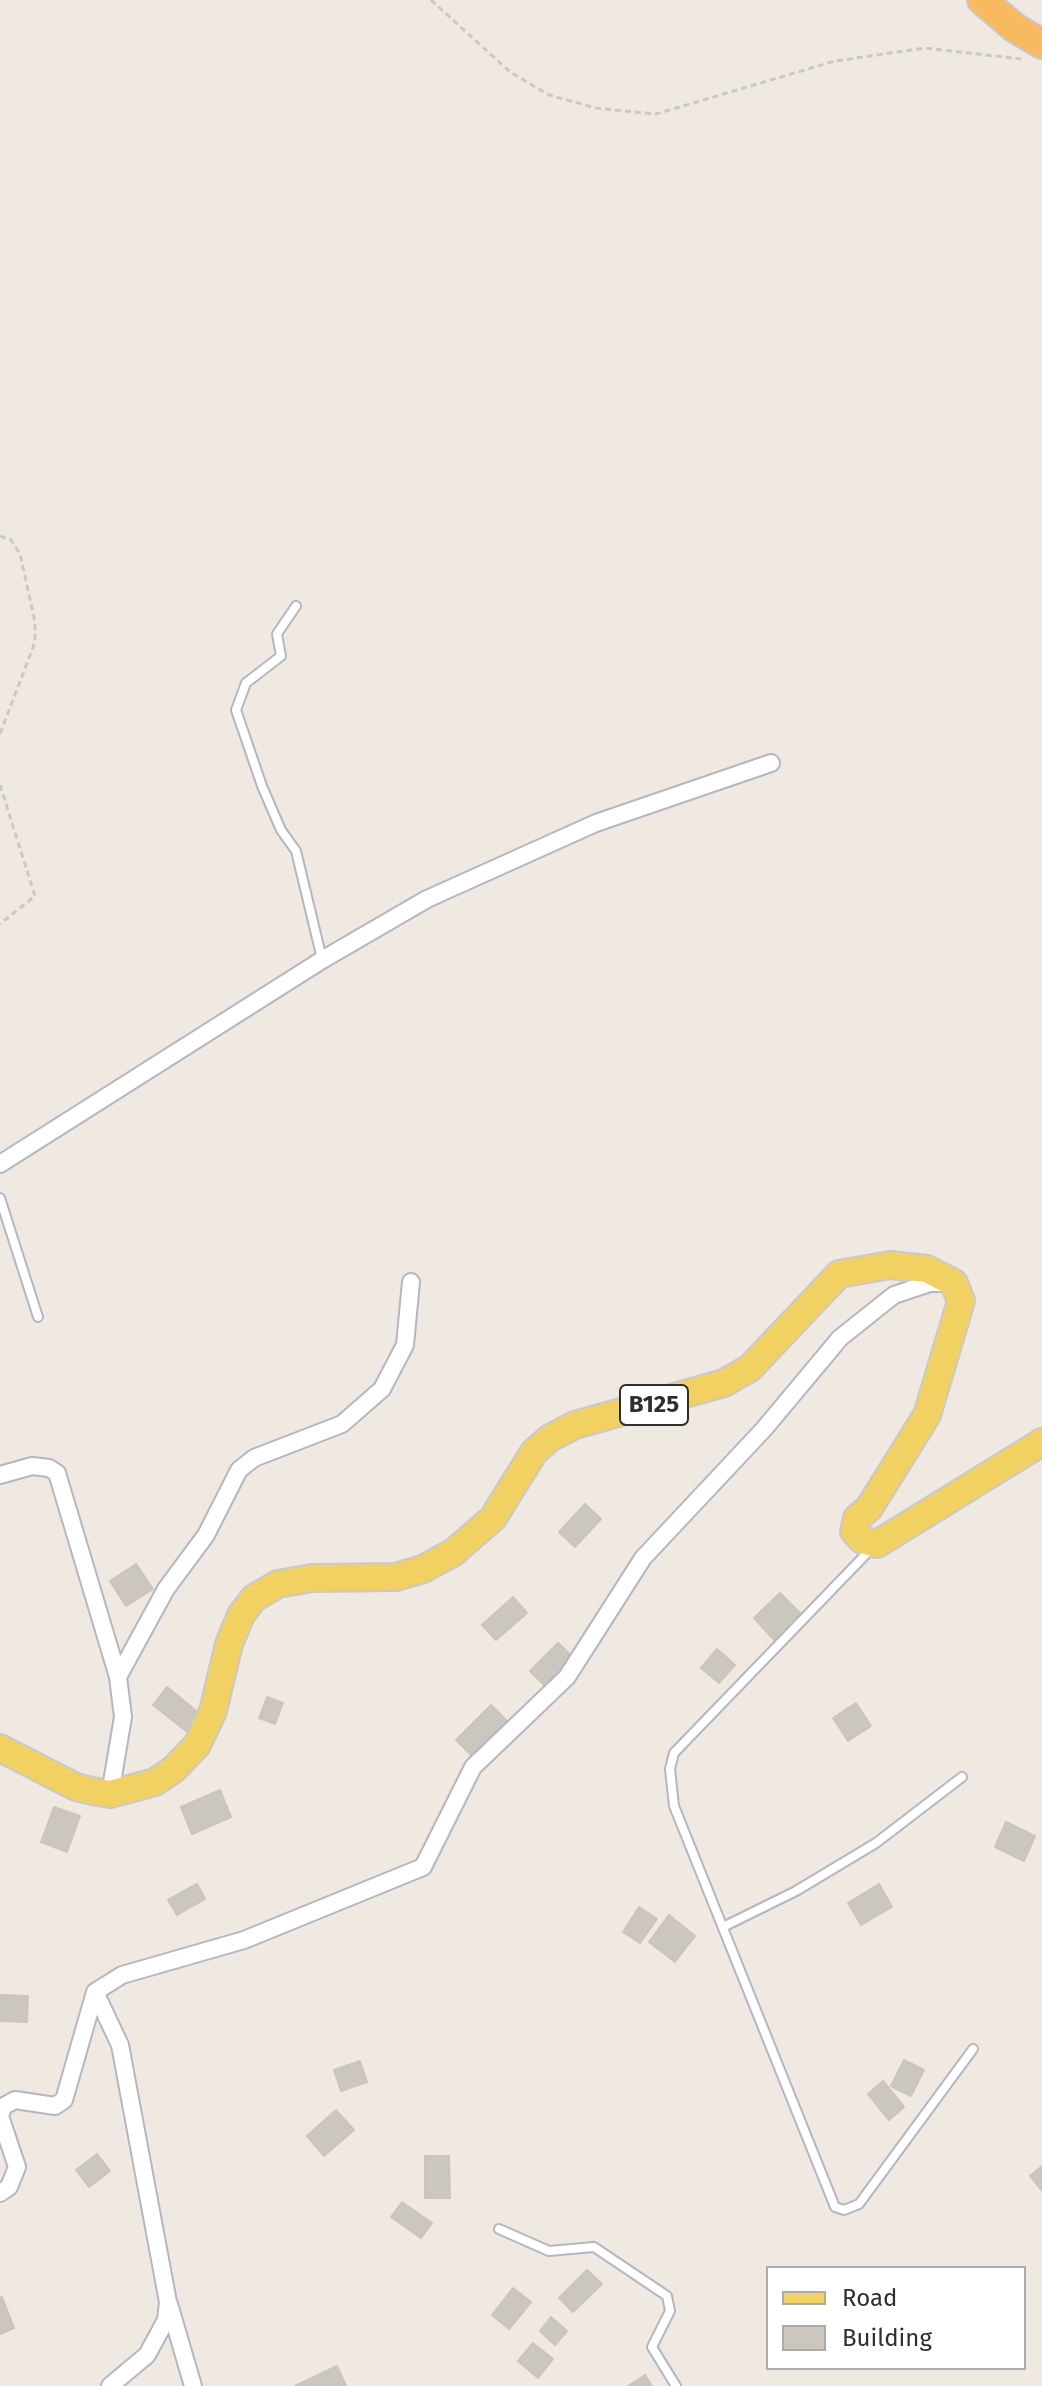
<!DOCTYPE html>
<html>
<head>
<meta charset="utf-8">
<style>
  body { margin:0 }
  #map { position:relative; width:1042px; height:2386px; overflow:hidden; background:#efe9e1; font-family:"Fira Sans",sans-serif }
  canvas { display:block }
  .legend { position:absolute; left:766px; top:2266px; width:260px; height:104px; box-sizing:border-box; background:#fff; border:2px solid #ababab; margin:0; padding:10px 14px; list-style:none; font-size:24px; color:#2e2e2e }
  .legend li { display:flex; align-items:center; gap:16px; height:40px }
  .legend b { width:40px; border:2px solid #ababab }
</style>
</head>
<body>
<div id="map">
<canvas width="1042" height="2386"></canvas>
<ul class="legend">
<li><b style="height:10px;background:#f2d163"></b>Road</li>
<li><b style="height:22px;background:#cbc7bf"></b>Building</li>
</ul>
</div>
<script>
const c = document.querySelector('canvas').getContext('2d');
c.lineJoin = 'round';
function paint(path, color) {
  c.fillStyle = color;
  c.fill(path, 'evenodd');
}
function shape(rows) {
  const path = new Path2D();
  for (const r of rows) {
    path.moveTo(r[0], r[1]);
    for (let i = 2; i < r.length; i += 2) path.lineTo(r[i], r[i + 1]);
  }
  return path;
}
function strokePath(path, color, width, dash) {
  c.strokeStyle = color;
  c.lineWidth = width;
  c.lineCap = dash ? 'butt' : 'round';
  c.setLineDash(dash || []);
  c.stroke(path);
}
function drawText(font, color, halo, rows, align = 'center') {
  c.font = font + ' "Fira Sans",sans-serif';
  c.lineWidth = 8;
  c.setLineDash([]);
  c.textBaseline = 'middle';
  c.strokeStyle = halo;
  c.fillStyle = color;
  for (const [text, x, y, turn = 0] of rows) {
    c.save();
    c.translate(x, y);
    c.rotate((+turn || 0) * Math.PI / 180);
    c.textAlign = isNaN(turn) ? turn : align;
    if (halo) c.strokeText(text, 0, 0);
    c.fillText(text, 0, 0);
    c.restore();
  }
}
const building = shape([
  [585,1504,601,1519,575,1547,559,1532,585,1504],
  [136,1564,153,1589,126,1606,110,1581,136,1564],
  [780,1593,804,1617,777,1643,754,1618,780,1593],
  [513,1597,527,1613,496,1640,482,1625,513,1597],
  [558,1643,577,1661,549,1690,530,1671,558,1643],
  [717,1649,735,1665,719,1683,701,1668,717,1649],
  [167,1687,200,1714,186,1731,153,1705,167,1687],
  [267,1697,283,1703,275,1724,259,1718,267,1697],
  [856,1703,871,1726,848,1741,833,1718,856,1703],
  [491,1705,510,1724,475,1759,456,1740,491,1705],
  [220,1790,231,1817,192,1834,181,1807,220,1790],
  [54,1807,80,1816,67,1852,41,1842,54,1807],
  [1006,1822,1035,1836,1024,1861,995,1847,1006,1822],
  [197,1884,205,1899,177,1915,168,1900,197,1884],
  [879,1884,892,1907,861,1925,848,1903,879,1884],
  [639,1907,657,1919,640,1943,623,1932,639,1907],
  [669,1915,695,1936,675,1962,649,1942,669,1915],
  [0,1995,28,1996,27,2022,0,2021,0,1995],
  [904,2060,924,2070,911,2096,891,2086,904,2060],
  [360,2061,367,2082,341,2091,334,2070,360,2061],
  [883,2081,904,2107,889,2120,868,2094,883,2081],
  [336,2110,354,2130,324,2156,307,2136,336,2110],
  [97,2154,110,2171,89,2187,76,2170,97,2154],
  [425,2156,449,2156,450,2198,425,2198,425,2156],
  [1042,2166,1042,2191,1030,2176,1042,2166],
  [402,2202,432,2223,421,2238,391,2217,402,2202],
  [587,2270,602,2284,573,2312,559,2298,587,2270],
  [513,2288,531,2302,509,2329,492,2315,513,2288],
  [2,2297,14,2328,0,2334,0,2298,2,2297],
  [551,2317,567,2331,555,2345,540,2331,551,2317],
  [533,2343,553,2359,538,2378,518,2361,533,2343],
  [337,2366,346,2386,295,2386,337,2366],
  [645,2375,652,2386,628,2386,645,2375]
]);
paint(building, '#cbc7bf');
strokePath(building, '#cbc5ba', 2);
const service = shape([
  [296,606,277,634,281,656,246,683,236,710,262,786,281,830,296,851,322,959],
  [0,1198,38,1317],
  [871,1549,674,1753,670,1769,674,1806,835,2207,844,2210,859,2204,973,2049],
  [723,1927,796,1891,876,1843,962,1777],
  [499,2229,549,2251,594,2247,667,2296,670,2311,652,2347,676,2386]
]);
const minor = shape([
  [0,1164,322,960,427,899,596,823,771,763],
  [0,1475,32,1466,49,1468,57,1473,118,1677,123,1717,110,1794],
  [118,1677,166,1589,206,1535,239,1470,254,1458,342,1424,382,1389,405,1345,411,1282],
  [95,1992,120,2045,168,2302,166,2320,147,2355,110,2386],
  [0,2115,4,2106,15,2100,55,2106,64,2100,95,1992,122,1975,244,1940,423,1867,473,1767,567,1677,643,1558,764,1429,840,1338,894,1295,930,1283,948,1283],
  [0,2116,17,2167,9,2187,0,2193],
  [169,2304,193,2386]
]);
const primary = shape([
  [0,1748,76,1787,92,1791,110,1794,155,1782,174,1769,197,1745,213,1711,229,1644,241,1615,254,1598,278,1584,312,1578,396,1577,423,1569,454,1552,493,1518,534,1452,550,1438,575,1425,724,1383,750,1368,839,1274,890,1265,927,1269,954,1283,961,1301,927,1415,869,1508,857,1518,854,1531,862,1540,877,1544,1042,1442]
]);
const trunk = shape([
  [982,0,1015,28,1042,44]
]);
strokePath(service, '#b4b7c1', 12);
strokePath(minor, '#b4b7c1', 20);
strokePath(primary, '#c9c9c9', 30);
strokePath(trunk, '#c9c9c9', 32);
strokePath(shape([
  [431,0,510,72,549,95,596,108,656,114,835,61,925,48,1021,59],
  [0,536,11,540,20,554,35,622,35,642,0,734],
  [0,785,35,896,0,924]
]), '#c9c9c9', 3, [6, 4]);
strokePath(service, '#fff', 8);
strokePath(minor, '#fff', 16);
strokePath(primary, '#f2d163', 26);
strokePath(trunk, '#f8ba60', 28);
for (const [x, y, w] of [
  [654,1405,68]
]) {
  const box = new Path2D();
  box.roundRect(x - w / 2, y - 20, w, 40, 6);
  c.fillStyle = '#fff';
  c.fill(box);
  strokePath(box, '#2e2e2e', 2);
}
drawText('bold 24px', '#2e2e2e', null, [
  ["B125",654,1405]
]);
</script>
</body>
</html>
